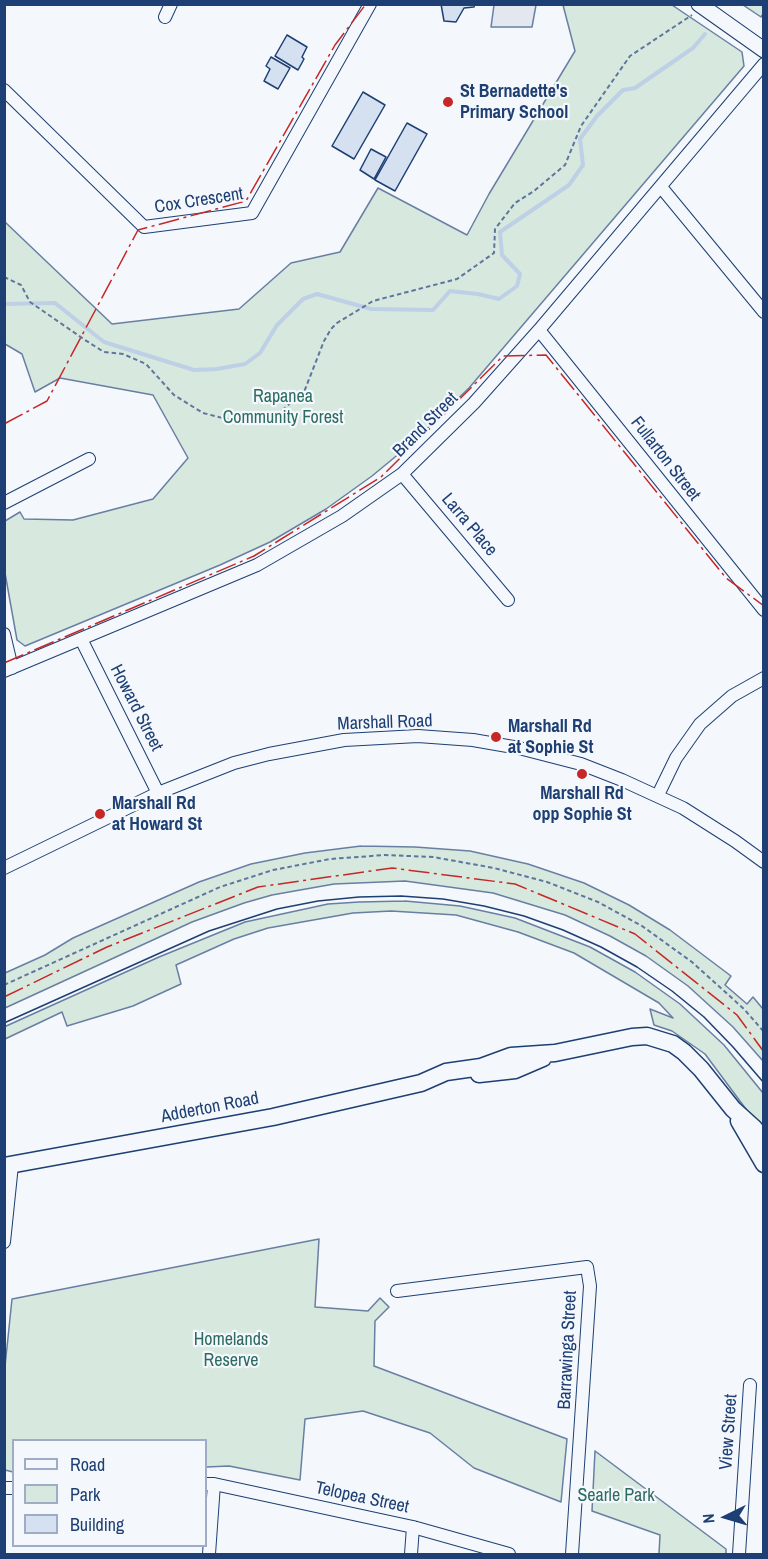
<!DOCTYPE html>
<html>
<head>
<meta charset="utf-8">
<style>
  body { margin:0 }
  #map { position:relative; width:768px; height:1559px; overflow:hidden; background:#f4f7fb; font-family:"Archivo Narrow",sans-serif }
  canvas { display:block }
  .frame { position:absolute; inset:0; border:6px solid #1d3f73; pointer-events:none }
  .legend { position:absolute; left:12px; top:1439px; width:195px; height:108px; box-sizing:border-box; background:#f4f7fb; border:2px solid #9eadc5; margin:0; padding:8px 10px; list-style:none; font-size:18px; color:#1d3f73 }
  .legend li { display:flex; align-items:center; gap:12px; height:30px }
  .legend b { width:30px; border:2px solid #9eadc5 }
  .north { position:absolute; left:696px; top:1487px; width:60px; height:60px; -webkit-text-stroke:4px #f4f7fb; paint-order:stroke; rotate:265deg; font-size:16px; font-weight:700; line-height:24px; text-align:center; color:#1d3f73 }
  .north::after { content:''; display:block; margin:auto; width:21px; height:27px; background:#1d3f73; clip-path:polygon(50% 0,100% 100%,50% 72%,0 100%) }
</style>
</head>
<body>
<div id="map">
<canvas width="768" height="1559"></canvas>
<div class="frame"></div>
<ul class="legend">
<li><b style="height:8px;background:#f4f7fb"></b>Road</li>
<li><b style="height:16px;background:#d7e8df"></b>Park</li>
<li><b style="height:16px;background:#d5e0f0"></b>Building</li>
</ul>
<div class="north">N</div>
</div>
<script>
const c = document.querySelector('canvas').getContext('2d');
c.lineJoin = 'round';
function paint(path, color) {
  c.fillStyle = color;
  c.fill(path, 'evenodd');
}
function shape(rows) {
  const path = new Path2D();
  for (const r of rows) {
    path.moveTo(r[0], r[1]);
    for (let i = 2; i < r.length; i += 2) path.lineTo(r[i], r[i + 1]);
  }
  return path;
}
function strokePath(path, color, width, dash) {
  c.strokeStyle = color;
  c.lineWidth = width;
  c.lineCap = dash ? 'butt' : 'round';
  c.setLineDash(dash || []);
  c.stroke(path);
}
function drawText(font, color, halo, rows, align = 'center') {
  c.font = font + ' "Archivo Narrow",sans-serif';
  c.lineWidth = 4.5;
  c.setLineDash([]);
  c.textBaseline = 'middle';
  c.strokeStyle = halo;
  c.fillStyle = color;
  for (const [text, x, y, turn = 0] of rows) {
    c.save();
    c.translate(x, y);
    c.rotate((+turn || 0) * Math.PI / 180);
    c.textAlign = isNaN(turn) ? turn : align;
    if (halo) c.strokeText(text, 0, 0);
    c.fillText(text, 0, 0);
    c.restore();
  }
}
const green = shape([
  [563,5,672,5,742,52,744,66,469,388,412,443,372,476,326,509,270,542,220,565,25,646,17,640,5,573,5,521,20,512,24,519,73,520,153,499,188,458,153,395,60,378,35,392,22,354,5,344,5,222,112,324,239,309,291,263,340,252,378,188,467,235,489,194,575,51,563,5],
  [743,5,763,5,763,14,761,17,743,5],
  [361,846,415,847,470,851,528,864,584,883,629,905,670,930,731,976,725,985,747,1004,753,997,763,1009,763,1061,733,1027,688,986,646,956,610,936,565,915,493,893,405,881,334,884,272,895,244,903,192,922,5,1008,5,973,45,955,73,938,199,882,251,864,305,853,361,846],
  [405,901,460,906,515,918,590,947,635,972,680,1004,724,1045,763,1093,763,1132,705,1054,672,1031,654,1025,650,1009,673,1018,659,1003,574,953,518,932,456,915,391,911,353,913,268,928,234,939,176,965,181,984,133,1006,67,1026,62,1012,5,1039,4,1027,159,957,245,922,328,904,359,902,405,901],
  [319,1239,315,1307,368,1311,380,1298,389,1307,375,1321,374,1366,567,1439,561,1502,474,1468,430,1433,363,1411,305,1419,300,1480,229,1466,206,1467,206,1440,14,1440,13,1472,5,1470,4,1376,12,1299,319,1239],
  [595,1451,726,1549,726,1554,659,1554,660,1535,592,1511,595,1451]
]);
paint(green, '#d7e8df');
strokePath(green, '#687fa3', 1.5);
const parking = shape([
  [494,5,536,5,532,27,491,27,494,5]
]);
paint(parking, '#e3e8f0');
strokePath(parking, '#687fa3', 1.5);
strokePath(shape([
  [4,304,55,303,104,342,194,370,217,369,245,364,260,353,277,325,303,299,317,294,371,309,433,310,450,291,478,294,499,299,517,286,520,274,502,255,500,232,569,185,583,165,580,139,597,116,623,90,635,88,693,48,705,34]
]), '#bed0e5', 4);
const building = shape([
  [441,4,475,4,474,7,464,8,456,22,444,21,441,4],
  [287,35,307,47,302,57,304,59,298,70,275,56,287,35],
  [271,57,290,68,278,89,264,81,270,69,266,66,271,57],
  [363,92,385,105,354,159,332,146,363,92],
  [407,123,427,134,395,191,375,180,407,123],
  [371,149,386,157,374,179,360,170,371,149]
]);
paint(building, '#d5e0f0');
strokePath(building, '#1d3f73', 1.5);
const minor = shape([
  [165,17,171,4],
  [4,90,144,227,252,213,370,4],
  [661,187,764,312],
  [539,330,764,610],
  [402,474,508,600],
  [4,503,89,459],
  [4,634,12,668],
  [81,639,158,793],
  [4,671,257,565,342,516,402,474,474,403,539,330,764,64],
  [658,795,676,758,700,724,732,696,764,678],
  [4,868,158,793,234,763,269,754,344,740,418,736,473,740,519,748,581,764,622,780,683,808,735,841,764,862],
  [4,1242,12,1165],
  [397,1291,587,1267,590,1286,572,1554],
  [206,1484,214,1484,413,1527,509,1554],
  [4,1488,14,1488],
  [209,1554,214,1484],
  [411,1554,413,1527],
  [739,1554,750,1385]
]);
const tertiary = shape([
  [699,4,764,50]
]);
const secondary = shape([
  [479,1074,515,1070,543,1058],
  [739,1121,764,1164],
  [4,1166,273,1117,421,1083,446,1072,481,1067,511,1056,555,1053,632,1037,647,1036,673,1044,684,1052,701,1069,733,1109,754,1128,764,1141]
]);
strokePath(minor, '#1d3f73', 14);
strokePath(tertiary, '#1d3f73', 17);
strokePath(secondary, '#1d3f73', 19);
strokePath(shape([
  [4,277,21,285,30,302,85,340,104,352,123,354,146,364,174,395,203,413,238,422,276,415,304,392,324,341,331,329,337,323,373,301,457,279,494,253,495,229,515,203,534,191,565,165,581,126,630,56,692,15],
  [4,985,220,887,273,870,330,859,385,855,433,857,494,868,547,882,598,902,642,926,692,962,744,1009,764,1032]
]), '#5e769c', 2, [4.5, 3]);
strokePath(minor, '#f4f7fb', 12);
strokePath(tertiary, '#f4f7fb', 15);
strokePath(secondary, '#f4f7fb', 16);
strokePath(shape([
  [4,1023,209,931,277,909,318,901,359,897,401,896,443,899,484,906,524,916,563,930,601,947,637,967,672,991,704,1017,733,1047,764,1083]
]), '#1d3f73', 1.5);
strokePath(shape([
  [4,424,47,401,138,230,246,201,335,45,366,4],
  [4,663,254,556,381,477,503,356,546,355,726,578,764,606],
  [4,997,107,947,258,887,392,868,515,884,635,934,737,1015,764,1052]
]), '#c62828', 1.5, [21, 4.5, 3, 4.5]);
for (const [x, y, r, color] of [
  [448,102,6,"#c62828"],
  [496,737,6,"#c62828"],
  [582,774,6,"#c62828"],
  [100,814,6,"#c62828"]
]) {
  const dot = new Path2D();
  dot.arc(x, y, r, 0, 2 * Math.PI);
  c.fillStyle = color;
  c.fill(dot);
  strokePath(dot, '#f4f7fb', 2);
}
drawText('bold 18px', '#1d3f73', '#f4f7fb', [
  ["St Bernadette's",460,92],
  ["Primary School",460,113],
  ["Marshall Rd",508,727],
  ["at Sophie St",508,748],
  ["Marshall Rd",582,794,"center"],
  ["opp Sophie St",582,815,"center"],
  ["Marshall Rd",112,804],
  ["at Howard St",112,825]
], 'left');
drawText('18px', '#1d3f73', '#f4f7fb', [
  ["Cox Crescent",199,201,-9],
  ["Brand Street",426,425,-45],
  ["Fullarton Street",665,459,52],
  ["Larra Place",469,525,50],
  ["Howard Street",136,708,63],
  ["Marshall Road",385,723,-2],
  ["Adderton Road",210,1108,-11],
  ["Barrawinga Street",568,1350,-87],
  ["View Street",729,1432,-86],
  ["Telopea Street",362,1498,12]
]);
drawText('18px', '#2c6c60', '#f4f7fb', [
  ["Rapanea",283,397],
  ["Community Forest",283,418],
  ["Homelands",231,1340],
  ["Reserve",231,1361],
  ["Searle Park",616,1496]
]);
</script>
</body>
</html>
